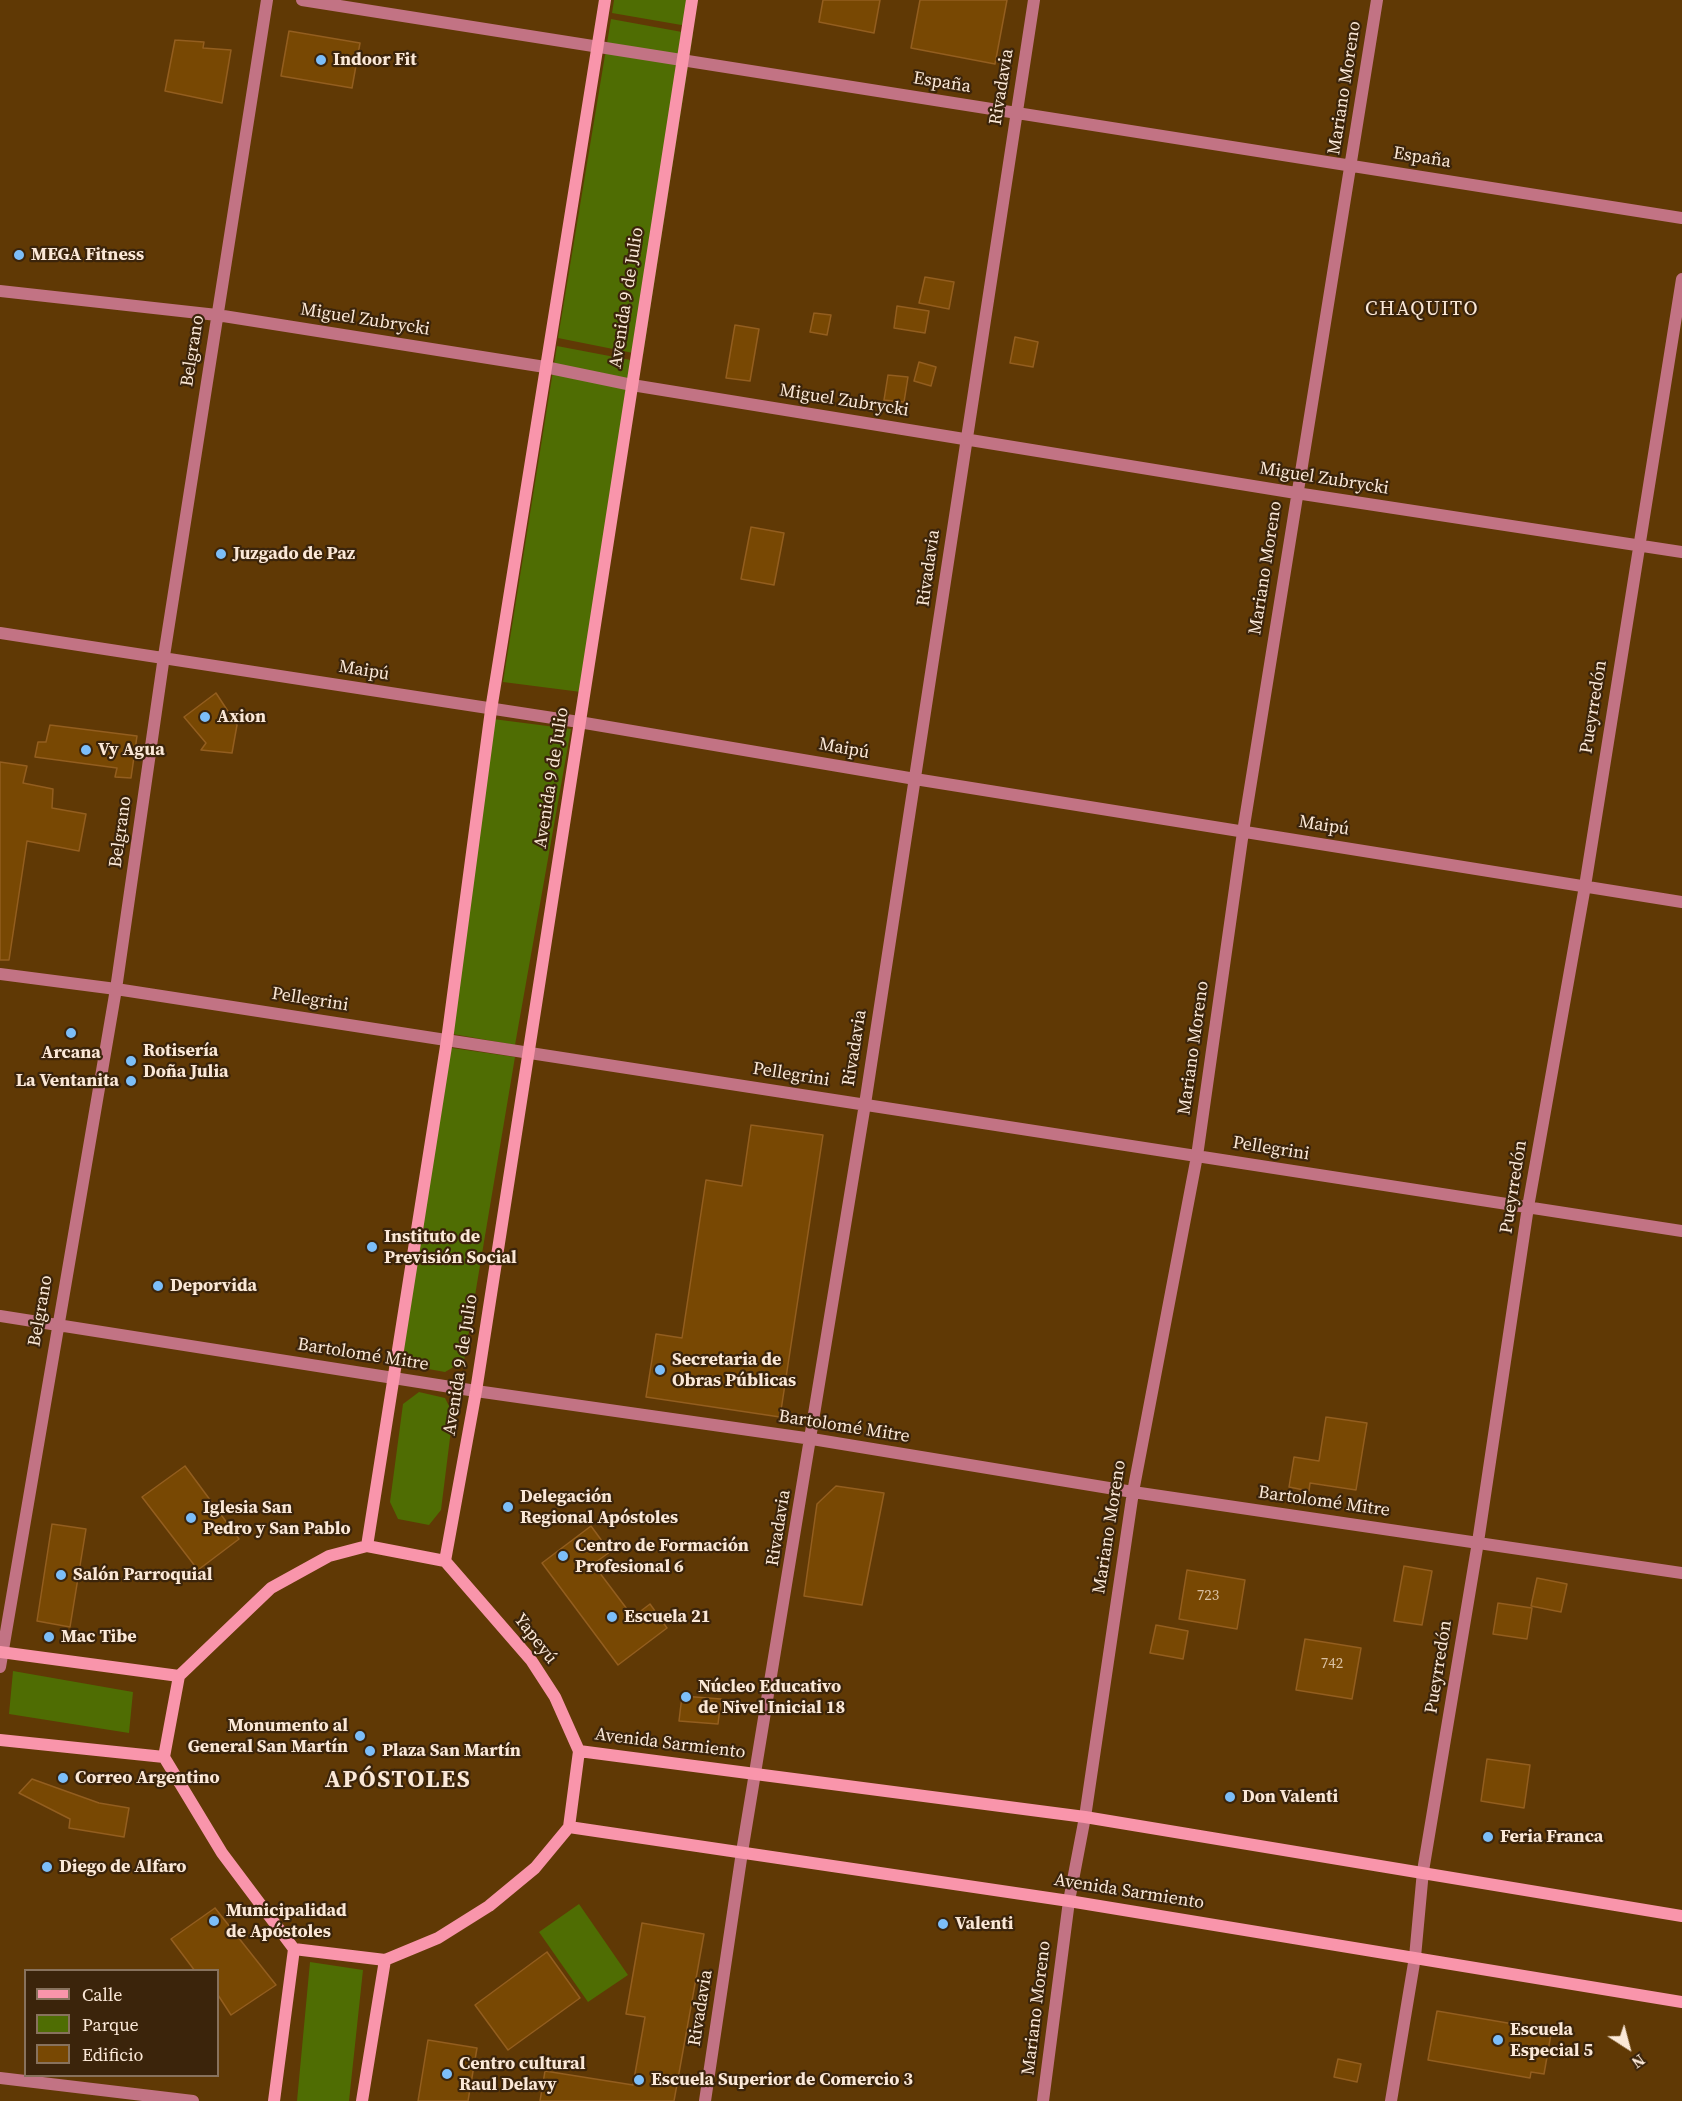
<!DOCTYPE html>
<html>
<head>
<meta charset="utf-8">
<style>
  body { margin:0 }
  #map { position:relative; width:1682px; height:2101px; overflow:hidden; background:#603905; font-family:"Source Serif 4",serif }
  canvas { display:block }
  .legend { position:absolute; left:24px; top:1969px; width:195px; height:108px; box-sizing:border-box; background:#3b240b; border:2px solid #88725d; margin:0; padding:8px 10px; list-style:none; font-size:18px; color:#fbe8d7 }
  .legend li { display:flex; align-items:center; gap:12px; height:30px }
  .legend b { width:30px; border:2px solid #88725d }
  .north { position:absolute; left:1598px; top:2017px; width:60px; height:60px; -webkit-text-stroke:4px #3b240b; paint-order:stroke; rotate:144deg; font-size:16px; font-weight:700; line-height:24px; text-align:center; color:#fbe8d7 }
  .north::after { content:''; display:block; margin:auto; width:21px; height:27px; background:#fbe8d7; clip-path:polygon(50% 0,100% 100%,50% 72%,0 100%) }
</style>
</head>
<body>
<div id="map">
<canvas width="1682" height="2101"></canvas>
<ul class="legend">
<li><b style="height:8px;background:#f995ab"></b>Calle</li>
<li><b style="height:16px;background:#4f6d03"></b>Parque</li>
<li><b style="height:16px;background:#784803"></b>Edificio</li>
</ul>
<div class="north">N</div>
</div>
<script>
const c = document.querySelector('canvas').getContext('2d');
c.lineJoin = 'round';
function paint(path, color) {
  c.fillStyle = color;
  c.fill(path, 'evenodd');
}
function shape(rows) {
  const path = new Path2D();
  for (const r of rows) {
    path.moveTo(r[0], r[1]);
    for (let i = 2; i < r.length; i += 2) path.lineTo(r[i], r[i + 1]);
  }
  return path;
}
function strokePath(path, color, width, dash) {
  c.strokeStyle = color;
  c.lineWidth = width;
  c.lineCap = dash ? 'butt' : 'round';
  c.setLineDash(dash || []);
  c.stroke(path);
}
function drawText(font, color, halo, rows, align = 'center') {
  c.font = font + ' "Source Serif 4",serif';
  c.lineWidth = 4.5;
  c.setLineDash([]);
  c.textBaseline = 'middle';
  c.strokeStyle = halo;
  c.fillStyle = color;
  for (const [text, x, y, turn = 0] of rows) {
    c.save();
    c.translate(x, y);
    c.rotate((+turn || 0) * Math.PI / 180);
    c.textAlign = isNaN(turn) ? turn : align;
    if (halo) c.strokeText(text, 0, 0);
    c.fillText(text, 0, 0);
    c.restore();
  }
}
paint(shape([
  [614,0,697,0,693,27,612,13],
  [611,19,693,34,643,355,558,338],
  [557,346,641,362,581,692,503,682],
  [493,719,571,729,515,1045,447,1033],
  [445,1047,515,1057,464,1361,445,1372,406,1365,403,1346],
  [419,1392,445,1398,453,1414,441,1510,429,1525,398,1519,390,1502,403,1404],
  [13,1671,133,1692,129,1733,9,1714],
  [579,1904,628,1975,588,2002,539,1932],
  [310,1962,363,1970,349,2101,297,2101]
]), '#4f6d03');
const building = shape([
  [823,0,880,0,874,33,819,22,823,0],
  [920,0,1007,0,995,64,911,48,920,0],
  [289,31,360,43,352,88,281,76,289,31],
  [175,40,204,42,203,48,231,50,222,103,165,91,175,40],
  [925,277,954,282,949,309,919,303,925,277],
  [897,306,929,311,925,333,894,328,897,306],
  [814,313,831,315,827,335,810,332,814,313],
  [735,325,759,329,750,381,726,378,735,325],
  [1015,337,1038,342,1033,367,1010,363,1015,337],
  [919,362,936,367,931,386,914,381,919,362],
  [888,375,908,377,904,402,884,400,888,375],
  [751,527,784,533,774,585,741,579,751,527],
  [216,693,237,725,232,753,201,750,206,743,184,717,216,693],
  [50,725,137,736,131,778,115,777,117,768,35,757,38,742,46,742,50,725],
  [0,762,27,766,23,783,53,789,52,808,86,814,79,851,27,841,9,960,0,960,0,762],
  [751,1125,823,1135,780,1417,646,1397,656,1334,682,1338,706,1180,742,1186,751,1125],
  [1326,1417,1367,1423,1356,1490,1310,1483,1309,1491,1289,1487,1294,1457,1319,1461,1326,1417],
  [185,1466,239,1539,198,1570,142,1497,185,1466],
  [836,1486,884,1493,862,1605,804,1596,817,1504,836,1486],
  [52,1524,86,1529,70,1627,37,1621,52,1524],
  [591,1526,610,1552,593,1564,633,1617,650,1604,667,1628,618,1665,542,1563,591,1526],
  [1404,1566,1432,1571,1422,1625,1394,1621,1404,1566],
  [1187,1570,1245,1580,1237,1629,1179,1619,1187,1570],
  [1537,1578,1567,1584,1561,1612,1531,1606,1537,1578],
  [1498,1603,1532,1608,1527,1639,1493,1634,1498,1603],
  [1156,1625,1188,1631,1183,1659,1150,1653,1156,1625],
  [1305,1639,1361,1648,1352,1699,1296,1690,1305,1639],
  [682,1696,721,1699,718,1724,679,1721,682,1696],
  [1487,1759,1530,1765,1524,1808,1481,1801,1487,1759],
  [32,1779,99,1803,129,1808,124,1837,69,1828,70,1819,19,1793,32,1779],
  [215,1908,276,1985,231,2015,218,1995,218,1971,195,1971,171,1939,215,1908],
  [642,1923,704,1934,674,2101,540,2101,545,2071,633,2085,645,2017,626,2014,642,1923],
  [547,1952,580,1998,508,2050,475,2005,547,1952],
  [1437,2011,1537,2028,1536,2032,1551,2034,1544,2074,1531,2072,1530,2078,1428,2060,1437,2011],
  [428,2040,477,2048,468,2101,418,2101,428,2040],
  [1338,2059,1361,2064,1357,2082,1334,2077,1338,2059]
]);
paint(building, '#784803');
strokePath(building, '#935e1f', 1.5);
strokePath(shape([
  [302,0,1682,218],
  [0,291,217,315,545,367,632,385,1296,493,1682,552],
  [0,633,579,722,915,779,1682,902],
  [0,974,116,989,1682,1231],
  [0,1316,476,1391,812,1439,1133,1492,1682,1573],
  [0,1667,116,989,164,656,267,0],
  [0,2078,193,2101],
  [705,2101,742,1852,865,1104,1034,0],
  [1043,2101,1069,1901,1085,1817,1133,1492,1197,1156,1243,832,1377,0],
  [1391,2101,1415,1957,1423,1871,1478,1542,1528,1207,1585,886,1682,279]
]), '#c27384', 12);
strokePath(shape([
  [367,1546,447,1040,491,710,605,0],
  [445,1561,476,1391,692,0],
  [445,1561,531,1660,555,1697,579,1751],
  [0,1652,179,1676],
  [0,1740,164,1757],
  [579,1751,1085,1817,1682,1916],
  [164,1757,179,1676,271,1588,329,1556,367,1546,445,1561],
  [164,1757,222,1853,294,1949],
  [569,1827,1069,1901,1682,2002],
  [569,1827,579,1751],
  [294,1949,385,1960,438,1938,489,1906,535,1868,569,1827],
  [274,2101,294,1949],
  [362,2101,385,1960]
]), '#f995ab', 12);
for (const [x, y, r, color] of [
  [321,60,6,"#7cbef9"],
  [19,255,6,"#7cbef9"],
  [221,554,6,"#7cbef9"],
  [205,717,6,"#7cbef9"],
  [86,750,6,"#7cbef9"],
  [71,1033,6,"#7cbef9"],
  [131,1061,6,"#7cbef9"],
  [131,1081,6,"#7cbef9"],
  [372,1247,6,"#7cbef9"],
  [158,1286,6,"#7cbef9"],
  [660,1370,6,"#7cbef9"],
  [508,1507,6,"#7cbef9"],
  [191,1518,6,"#7cbef9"],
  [563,1556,6,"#7cbef9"],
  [61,1575,6,"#7cbef9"],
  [612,1617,6,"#7cbef9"],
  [49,1637,6,"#7cbef9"],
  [686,1697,6,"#7cbef9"],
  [360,1736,6,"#7cbef9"],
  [370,1751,6,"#7cbef9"],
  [63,1778,6,"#7cbef9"],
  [1230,1797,6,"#7cbef9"],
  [1488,1837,6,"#7cbef9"],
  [47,1867,6,"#7cbef9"],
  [214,1921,6,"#7cbef9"],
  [943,1924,6,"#7cbef9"],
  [1498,2040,6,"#7cbef9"],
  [447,2074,6,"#7cbef9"],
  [639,2080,6,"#7cbef9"]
]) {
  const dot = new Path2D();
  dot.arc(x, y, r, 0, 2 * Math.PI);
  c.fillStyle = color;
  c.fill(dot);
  strokePath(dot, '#3b240b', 2);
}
drawText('15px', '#dac0a2', null, [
  ["723",1208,1596],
  ["742",1332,1664]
]);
drawText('bold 18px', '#fbe8d7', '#3b240b', [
  ["Indoor Fit",333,60],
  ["MEGA Fitness",31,255],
  ["Juzgado de Paz",233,554],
  ["Axion",217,717],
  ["Vy Agua",98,750],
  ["Rotisería",143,1051],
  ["Doña Julia",143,1072],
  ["Arcana",71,1053,"center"],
  ["La Ventanita",119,1081,"right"],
  ["Instituto de",384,1237],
  ["Previsión Social",384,1258],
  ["Deporvida",170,1286],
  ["Secretaria de",672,1360],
  ["Obras Públicas",672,1381],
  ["Delegación",520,1497],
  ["Regional Apóstoles",520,1518],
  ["Iglesia San",203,1508],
  ["Pedro y San Pablo",203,1529],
  ["Centro de Formación",575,1546],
  ["Profesional 6",575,1567],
  ["Salón Parroquial",73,1575],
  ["Escuela 21",624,1617],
  ["Mac Tibe",61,1637],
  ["Núcleo Educativo",698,1687],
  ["de Nivel Inicial 18",698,1708],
  ["Monumento al",348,1726,"right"],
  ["General San Martín",348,1747,"right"],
  ["Plaza San Martín",382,1751],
  ["Correo Argentino",75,1778],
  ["Don Valenti",1242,1797],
  ["Feria Franca",1500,1837],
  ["Diego de Alfaro",59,1867],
  ["Municipalidad",226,1911],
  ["de Apóstoles",226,1932],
  ["Valenti",955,1924],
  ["Escuela",1510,2030],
  ["Especial 5",1510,2051],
  ["Centro cultural",459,2064],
  ["Raul Delavy",459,2085],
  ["Escuela Superior de Comercio 3",651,2080]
], 'left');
drawText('18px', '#fbe8d7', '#3b240b', [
  ["España",942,83,9],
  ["Rivadavia",1002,87,-81],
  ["Mariano Moreno",1345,88,-81],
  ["España",1422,158,9],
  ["Avenida 9 de Julio",627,298,-81],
  ["Miguel Zubrycki",365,320,9],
  ["Belgrano",193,351,-81],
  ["Miguel Zubrycki",844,401,9],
  ["Miguel Zubrycki",1324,479,9],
  ["Rivadavia",929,568,-82],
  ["Mariano Moreno",1266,568,-81],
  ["Maipú",364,671,9],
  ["Pueyrredón",1594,707,-81],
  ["Maipú",844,749,10],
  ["Avenida 9 de Julio",552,778,-81],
  ["Maipú",1324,826,9],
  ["Belgrano",121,832,-82],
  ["Pellegrini",310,1000,9],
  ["Rivadavia",855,1048,-81],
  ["Mariano Moreno",1194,1048,-82],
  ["Pellegrini",791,1075,9],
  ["Pellegrini",1271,1149,9],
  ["Pueyrredón",1514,1187,-81],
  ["Belgrano",41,1311,-80],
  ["Bartolomé Mitre",363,1355,9],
  ["Avenida 9 de Julio",461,1365,-81],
  ["Bartolomé Mitre",844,1427,9],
  ["Bartolomé Mitre",1324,1502,8],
  ["Mariano Moreno",1110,1527,-81],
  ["Rivadavia",779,1528,-81],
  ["Yapeyú",535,1639,52],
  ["Pueyrredón",1439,1667,-81],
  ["Avenida Sarmiento",670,1744,7],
  ["Avenida Sarmiento",1129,1892,9],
  ["Rivadavia",701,2008,-81],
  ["Mariano Moreno",1037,2008,-83]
]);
c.letterSpacing = '1.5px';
drawText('20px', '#fbe8d7', '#3b240b', [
  ["CHAQUITO",1422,310]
]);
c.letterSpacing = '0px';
c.letterSpacing = '1.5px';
drawText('bold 24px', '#fbe8d7', '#3b240b', [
  ["APÓSTOLES",398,1781]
]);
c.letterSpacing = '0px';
</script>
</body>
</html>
